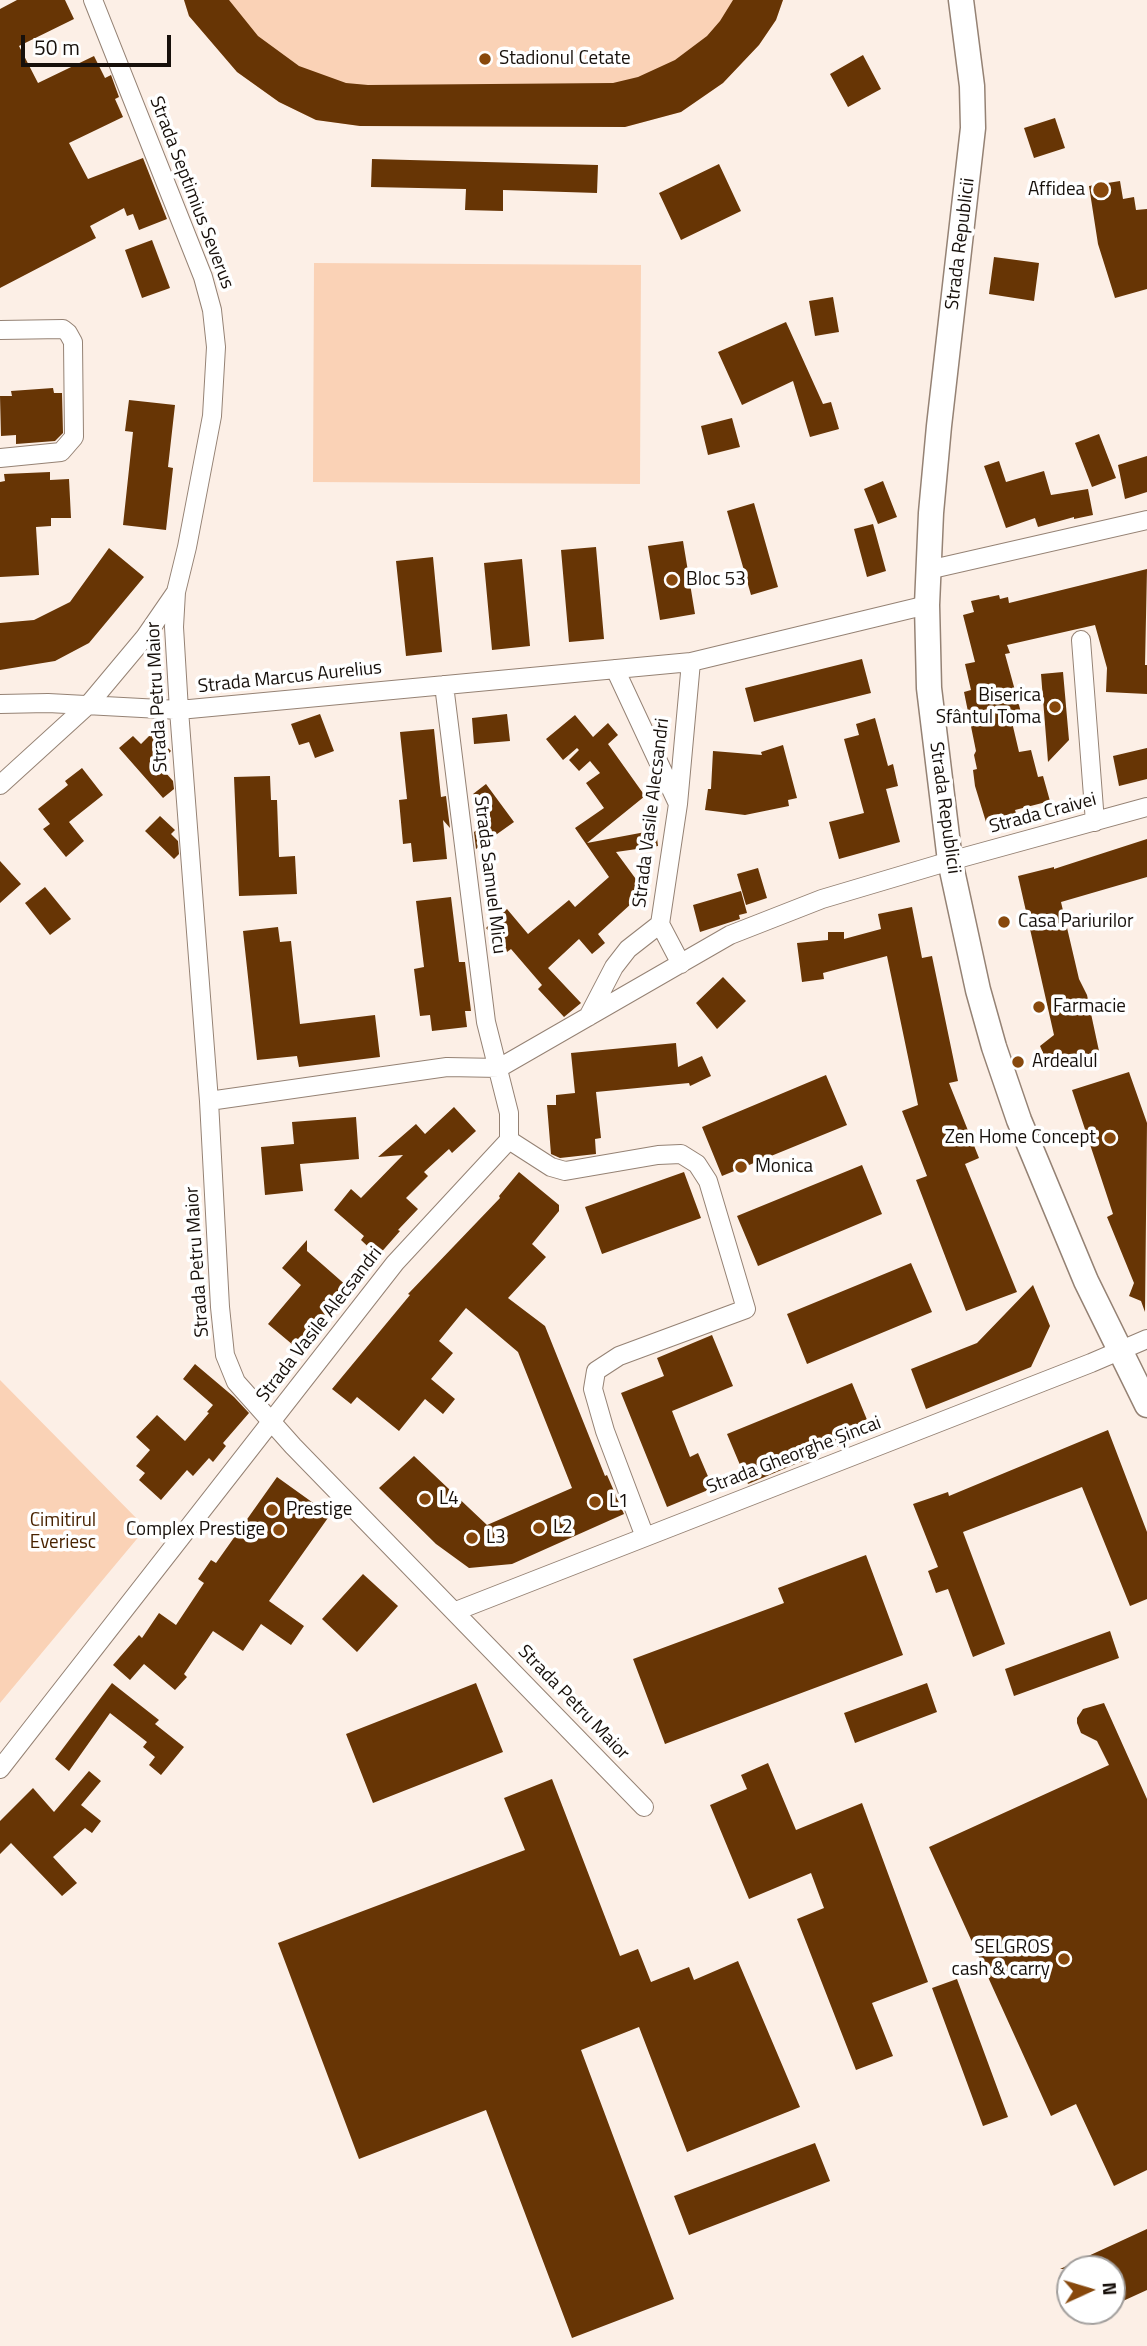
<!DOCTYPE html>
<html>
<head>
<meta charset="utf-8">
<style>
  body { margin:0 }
  #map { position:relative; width:1147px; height:2346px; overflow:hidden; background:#fcefe6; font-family:"Titillium Web",sans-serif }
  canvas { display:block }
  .north { position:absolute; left:1056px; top:2255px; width:70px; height:70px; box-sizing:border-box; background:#fff; border:2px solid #a29f9d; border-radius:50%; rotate:86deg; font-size:19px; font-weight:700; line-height:28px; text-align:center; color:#17100b }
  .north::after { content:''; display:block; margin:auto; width:24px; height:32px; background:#87480c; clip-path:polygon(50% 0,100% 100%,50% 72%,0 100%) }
  .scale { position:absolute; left:21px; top:35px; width:150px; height:32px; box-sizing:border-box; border:4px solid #17100b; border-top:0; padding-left:9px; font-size:21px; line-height:24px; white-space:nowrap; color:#17100b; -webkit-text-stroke:5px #fff; paint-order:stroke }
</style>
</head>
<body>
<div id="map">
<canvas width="1147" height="2346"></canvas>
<div class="north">N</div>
<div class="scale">50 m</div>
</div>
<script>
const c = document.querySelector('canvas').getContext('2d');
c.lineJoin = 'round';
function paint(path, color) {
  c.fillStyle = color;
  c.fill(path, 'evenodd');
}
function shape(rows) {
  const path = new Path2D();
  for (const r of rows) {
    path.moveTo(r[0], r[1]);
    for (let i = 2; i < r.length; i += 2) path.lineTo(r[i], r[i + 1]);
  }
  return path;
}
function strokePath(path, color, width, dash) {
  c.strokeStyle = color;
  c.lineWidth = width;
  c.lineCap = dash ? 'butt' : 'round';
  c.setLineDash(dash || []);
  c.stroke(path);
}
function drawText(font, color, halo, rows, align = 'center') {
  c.font = font + ' "Titillium Web",sans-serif';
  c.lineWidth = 7;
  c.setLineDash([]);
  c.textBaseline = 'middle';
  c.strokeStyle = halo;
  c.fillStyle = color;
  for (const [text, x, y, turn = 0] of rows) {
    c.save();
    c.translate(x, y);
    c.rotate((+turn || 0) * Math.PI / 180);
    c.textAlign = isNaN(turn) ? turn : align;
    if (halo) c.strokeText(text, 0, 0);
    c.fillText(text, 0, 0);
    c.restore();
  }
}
paint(shape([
  [184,0,783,0,776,20,759,45,723,83,681,112,625,127,360,126,316,120,279,102,237,72,189,16],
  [314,263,641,265,640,484,313,482],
  [0,1380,146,1528,0,1703]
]), '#fad2b6');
paint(shape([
  [17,0,65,0,74,19,19,46,38,83,94,56,105,78,111,75,119,97,115,99,123,117,69,143,88,179,143,158,167,219,139,230,133,214,127,216,124,208,90,226,96,238,0,288,0,9],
  [184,0,229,0,258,36,299,66,346,83,368,85,613,83,638,77,675,60,707,36,720,21,733,0,783,0,776,20,759,45,723,83,681,112,625,127,360,126,316,120,279,102,237,72,189,16],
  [863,55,881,89,848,107,830,74],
  [1055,118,1065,148,1034,158,1024,128],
  [372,159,598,165,597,193,503,190,503,211,465,210,466,189,371,187],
  [719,164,741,211,681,240,659,193],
  [1120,181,1123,199,1134,197,1136,210,1147,209,1147,289,1115,298,1098,244,1089,186],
  [152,240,170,288,142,298,125,250],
  [994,257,1039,263,1034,301,989,294],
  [833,297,839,332,815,336,809,301],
  [786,322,823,404,831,402,839,429,810,437,793,381,742,405,718,352],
  [53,388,54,393,62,393,63,433,55,441,16,444,16,435,1,436,0,396,12,396,11,391],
  [129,400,175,405,168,467,173,468,166,530,123,525,133,432,125,431],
  [732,418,740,447,708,455,701,426],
  [1099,434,1116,478,1092,487,1075,443],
  [1147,456,1147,492,1125,499,1118,465],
  [999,461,1006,482,1044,471,1051,495,1088,489,1093,515,1074,519,1074,517,1038,527,1035,518,1006,528,984,466],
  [50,472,50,480,69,479,71,518,51,518,51,526,36,527,39,575,0,577,0,482,5,481,4,474],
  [883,481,897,517,878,524,864,489],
  [754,503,778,587,751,595,727,511],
  [873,524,886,571,867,577,854,529],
  [683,541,695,614,660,620,648,546],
  [596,547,604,639,569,642,561,550],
  [109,548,144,577,89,643,55,661,0,670,0,623,34,620,70,602],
  [433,557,442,652,406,656,396,561],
  [522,559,530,646,492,650,484,563],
  [1147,569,1145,665,1147,665,1147,694,1106,692,1107,668,1095,625,1007,645,1010,653,1005,654,1022,716,1011,718,1019,752,1031,750,1038,777,1043,776,1050,801,1015,810,1018,819,990,825,989,822,986,822,975,786,973,770,977,769,974,755,976,751,964,692,971,690,965,664,975,662,963,615,974,612,971,601,999,595,1000,599,1008,597,1009,603],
  [862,659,871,693,754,722,745,688],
  [1063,672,1069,740,1048,762,1041,674],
  [320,714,334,751,315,758,309,742,299,745,291,724],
  [507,714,510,741,474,744,472,718],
  [575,715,593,737,608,723,618,735,608,744,645,796,587,843,656,830,658,846,616,852,641,886,632,903,598,934,605,943,592,954,579,939,548,968,581,1003,564,1017,538,989,542,985,511,949,507,952,486,928,507,909,528,934,569,900,575,907,609,877,575,828,604,808,586,783,600,773,590,761,579,771,569,760,579,750,577,748,563,760,546,739],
  [875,718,888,766,893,764,898,786,886,789,900,842,839,859,829,822,864,813,844,739,859,735,856,724],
  [434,729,441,797,446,796,450,828,443,820,447,859,413,862,411,843,403,844,399,800,407,799,400,732],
  [153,732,171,751,158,764,173,781,174,789,163,798,119,748,133,736,141,744],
  [783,745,797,798,788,800,789,806,745,815,705,810,708,789,711,789,713,751,762,755,761,752],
  [1147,748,1147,779,1119,786,1113,756],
  [82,768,103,795,69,822,84,841,66,857,43,829,50,824,38,809,68,785,65,781],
  [270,776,271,800,277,800,279,857,295,856,297,894,239,896,234,777],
  [486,784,514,822,476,849,474,832,491,819,473,794],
  [160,816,175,830,171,834,178,841,179,854,174,859,145,831],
  [1147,839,1147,877,1061,902,1079,979,1087,995,1099,1051,1049,1066,1040,1046,1054,1035,1018,876,1054,867,1054,869],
  [0,861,21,884,0,903],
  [758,868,767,898,746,905,737,874],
  [45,887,71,919,50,935,25,903],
  [741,891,747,913,739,915,740,919,700,932,693,905],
  [451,897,459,962,465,962,471,1011,465,1011,467,1027,432,1031,430,1015,420,1016,414,969,424,967,416,901],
  [912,907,922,958,932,956,958,1081,949,1083,979,1158,965,1164,1017,1292,966,1311,916,1180,927,1176,902,1111,918,1105,887,956,823,973,824,979,802,982,797,943,828,940,828,932,844,932,844,939,881,929,878,914],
  [278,927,280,942,291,941,300,1024,375,1015,380,1057,299,1067,297,1056,257,1060,243,931],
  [723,977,746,1001,717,1029,696,1003],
  [676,1043,678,1067,702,1056,711,1076,690,1086,689,1083,596,1092,601,1138,595,1139,596,1154,560,1158,551,1154,547,1105,556,1105,556,1095,575,1093,571,1053],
  [1129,1072,1147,1123,1145,1312,1141,1301,1129,1296,1134,1283,1107,1217,1113,1214,1072,1090],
  [826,1075,847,1125,722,1176,702,1127],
  [454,1107,476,1131,452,1153,449,1149,424,1172,428,1176,406,1198,418,1209,398,1230,400,1231,378,1256,361,1240,364,1236,334,1210,351,1189,361,1198,403,1155,378,1157,416,1124,425,1134],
  [356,1117,359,1159,300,1164,303,1191,265,1195,261,1147,294,1144,292,1122],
  [862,1165,882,1214,758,1266,737,1216],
  [519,1172,559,1205,559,1211,532,1244,546,1257,508,1298,545,1326,605,1476,607,1475,624,1514,512,1564,469,1568,436,1544,379,1488,414,1456,487,1525,572,1488,518,1352,466,1308,439,1341,453,1353,431,1379,455,1399,443,1414,425,1399,399,1431,357,1397,351,1404,332,1389,410,1295,408,1294,500,1198,499,1196],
  [684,1172,701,1218,602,1254,585,1207],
  [307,1240,307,1251,348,1287,320,1320,323,1322,299,1350,268,1324,301,1285,282,1268],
  [911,1263,932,1312,807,1364,787,1314],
  [1033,1285,1050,1326,1031,1367,926,1409,911,1369,977,1343],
  [712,1335,733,1386,672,1411,690,1457,698,1453,713,1488,667,1507,621,1393,664,1376,657,1358],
  [195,1364,234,1397,249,1413,223,1443,226,1446,213,1462,209,1458,193,1476,187,1470,161,1500,139,1480,145,1473,136,1466,150,1450,136,1437,157,1415,185,1441,209,1413,207,1412,213,1405,183,1379],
  [852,1383,872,1432,748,1484,727,1434],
  [1108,1430,1147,1532,1147,1599,1130,1606,1082,1487,963,1532,1005,1644,973,1657,948,1589,936,1593,928,1571,938,1567,913,1504,948,1492,949,1496],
  [277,1477,330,1515,269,1601,304,1626,291,1645,261,1624,243,1651,213,1631,184,1674,187,1677,175,1690,144,1664,130,1680,113,1665,139,1635,142,1638,159,1613,176,1625,204,1583,198,1579,211,1560,216,1563],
  [866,1555,903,1655,665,1744,633,1659,784,1603,778,1588],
  [363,1574,398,1606,357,1652,322,1619],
  [1110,1631,1119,1658,1014,1696,1005,1669],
  [112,1683,159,1720,155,1724,184,1747,161,1775,149,1765,155,1757,143,1747,147,1742,110,1713,69,1771,55,1759],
  [476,1683,503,1752,373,1803,346,1734],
  [927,1683,937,1712,855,1743,844,1713],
  [1104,1703,1147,1799,1147,2170,1114,2186,1076,2104,1051,2116,929,1847,1109,1765,1097,1741,1081,1733,1077,1723,1077,1718,1083,1709],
  [768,1763,796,1830,862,1803,928,1982,872,2003,893,2056,856,2070,797,1919,824,1908,811,1873,749,1899,710,1805,747,1789,741,1775],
  [89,1771,101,1781,81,1805,101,1821,92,1833,85,1828,53,1857,77,1883,62,1896,11,1843,0,1854,0,1821,33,1788,54,1812],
  [552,1779,620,1956,638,1949,651,1982,689,1967,694,1980,738,1961,800,2107,687,2152,639,2027,581,2050,674,2299,572,2338,486,2110,359,2159,278,1943,525,1850,504,1798],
  [957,1979,1008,2117,983,2126,932,1988],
  [815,2143,830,2181,689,2235,674,2196],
  [1147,2229,1147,2290,1112,2306,1112,2269,1060,2269]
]), '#673505');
const minor = shape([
  [0,330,63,329,68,333,73,342,74,437,61,452,0,458],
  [928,570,1147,520],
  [176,592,174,627,179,710,209,1101,220,1307,225,1355,236,1382,293,1446,644,1807],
  [1081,640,1095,822],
  [615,669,678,804],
  [0,704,48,703,179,710,691,662,927,605],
  [0,785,89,704,145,637,176,592,187,547,212,416,216,347,212,310,203,277,93,0],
  [681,964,660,924,678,804,691,662],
  [588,1017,614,967,628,949,660,924],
  [499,1068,730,935,822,899,950,861,1147,807],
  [209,1101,447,1067,499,1068],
  [509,1140,551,1167,565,1171,658,1155,681,1154,697,1164,708,1181,746,1309,619,1356,596,1371,593,1389,605,1431,645,1537],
  [456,1611,1091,1363,1147,1339],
  [0,1769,395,1263,509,1140,509,1113,486,1022,444,685]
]);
const secondary = shape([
  [961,0,972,86,973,128,939,426,931,513,927,605,929,688,950,861,978,990,994,1047,1019,1120,1086,1281,1147,1405]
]);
strokePath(minor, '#958274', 20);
strokePath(secondary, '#958274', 27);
strokePath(minor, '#fff', 18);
strokePath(secondary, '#fff', 24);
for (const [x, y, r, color] of [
  [485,59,7,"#87480c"],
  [1101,190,9,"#87480c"],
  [672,580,7,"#87480c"],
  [1055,707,7,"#87480c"],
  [1004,922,7,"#87480c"],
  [1039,1007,7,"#87480c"],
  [1018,1062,7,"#87480c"],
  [1110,1138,7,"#87480c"],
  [741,1167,7,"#87480c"],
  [425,1499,7,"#87480c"],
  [595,1502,7,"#87480c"],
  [272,1510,7,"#87480c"],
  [539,1528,7,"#87480c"],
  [279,1530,7,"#87480c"],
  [472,1538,7,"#87480c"],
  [1064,1959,7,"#87480c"]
]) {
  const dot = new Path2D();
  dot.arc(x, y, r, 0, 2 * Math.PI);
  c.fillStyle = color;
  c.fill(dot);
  strokePath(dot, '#fff', 2.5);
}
drawText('19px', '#17100b', '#fff', [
  ["Stadionul Cetate",499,59],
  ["Affidea",1085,190,"right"],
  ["Bloc 53",686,580],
  ["Biserica",1041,696,"right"],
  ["Sfântul Toma",1041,718,"right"],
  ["Casa Pariurilor",1018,922],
  ["Farmacie",1053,1007],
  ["Ardealul",1032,1062],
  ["Zen Home Concept",1096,1138,"right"],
  ["Monica",755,1167],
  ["L4",439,1499],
  ["L1",609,1502],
  ["Prestige",286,1510],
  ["L2",553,1528],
  ["Complex Prestige",265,1530,"right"],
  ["L3",486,1538],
  ["SELGROS",1050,1948,"right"],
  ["cash & carry",1050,1970,"right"]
], 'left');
drawText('19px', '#17100b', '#fff', [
  ["Strada Septimius Severus",191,193,69],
  ["Strada Republicii",961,244,-83],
  ["Strada Marcus Aurelius",290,678,-6],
  ["Strada Petru Maior",158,697,-93],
  ["Strada Republicii",944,808,82],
  ["Strada Vasile Alecsandri",652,813,-83],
  ["Strada Craivei",1043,814,-15],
  ["Strada Samuel Micu",489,875,83],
  ["Strada Petru Maior",198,1262,-94],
  ["Strada Vasile Alecsandri",320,1325,-52],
  ["Strada Gheorghe Șincai",794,1456,-21],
  ["Strada Petru Maior",573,1703,46]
]);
drawText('19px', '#492301', '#fff', [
  ["Cimitirul",63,1521],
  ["Everiesc",63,1543]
]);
</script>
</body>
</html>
